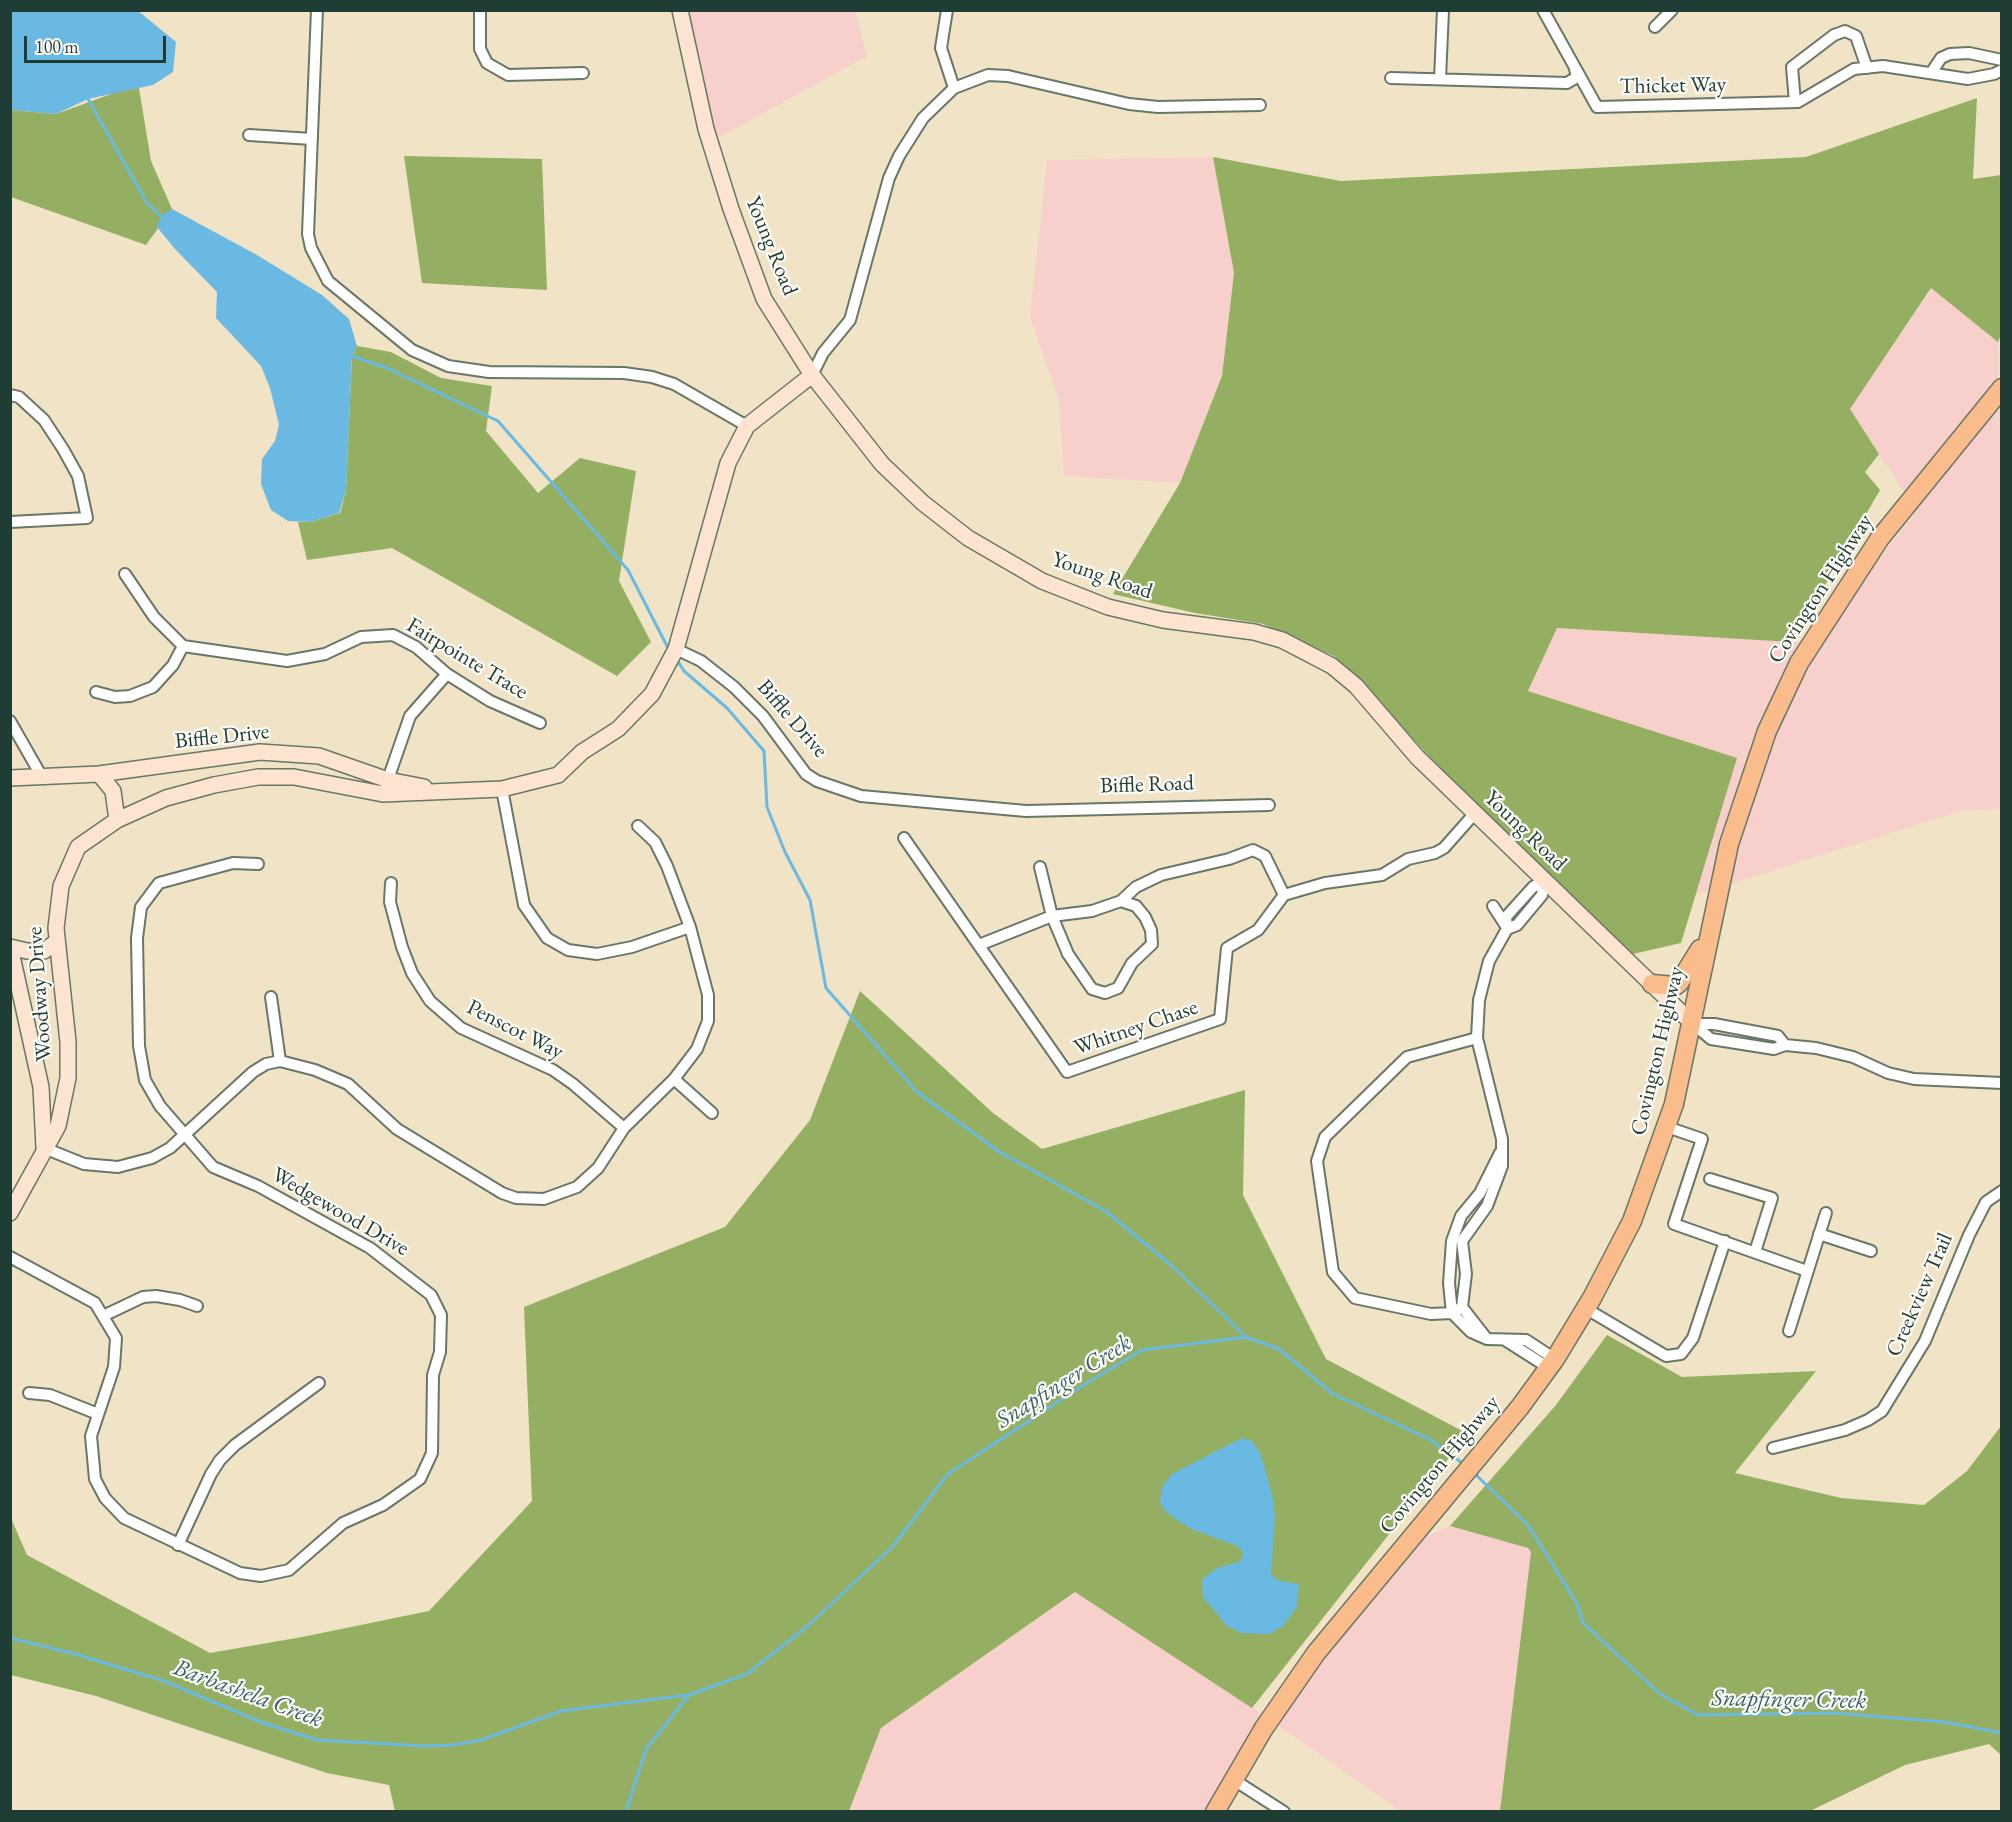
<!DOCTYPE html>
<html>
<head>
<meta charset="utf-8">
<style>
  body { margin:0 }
  #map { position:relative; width:2012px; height:1822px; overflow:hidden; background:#f0e3c6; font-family:"EB Garamond",serif }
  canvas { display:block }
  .frame { position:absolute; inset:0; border:12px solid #1f3d34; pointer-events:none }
  .scale { position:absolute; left:24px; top:36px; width:142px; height:27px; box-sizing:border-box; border:3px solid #1f3d34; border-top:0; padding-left:8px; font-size:18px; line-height:21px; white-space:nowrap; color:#1f3d34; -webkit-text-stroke:4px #fdfcf7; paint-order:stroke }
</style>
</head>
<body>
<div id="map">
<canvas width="2012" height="1822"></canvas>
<div class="frame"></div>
<div class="scale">100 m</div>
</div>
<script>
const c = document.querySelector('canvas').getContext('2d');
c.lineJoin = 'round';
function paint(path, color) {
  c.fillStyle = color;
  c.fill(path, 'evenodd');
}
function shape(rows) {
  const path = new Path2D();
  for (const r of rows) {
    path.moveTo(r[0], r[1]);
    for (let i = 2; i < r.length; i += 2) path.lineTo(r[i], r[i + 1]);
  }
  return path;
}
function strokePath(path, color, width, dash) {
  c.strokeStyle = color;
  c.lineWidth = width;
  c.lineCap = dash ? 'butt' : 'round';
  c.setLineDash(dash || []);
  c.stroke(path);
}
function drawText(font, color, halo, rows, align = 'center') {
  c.font = font + ' "EB Garamond",serif';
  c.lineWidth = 4.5;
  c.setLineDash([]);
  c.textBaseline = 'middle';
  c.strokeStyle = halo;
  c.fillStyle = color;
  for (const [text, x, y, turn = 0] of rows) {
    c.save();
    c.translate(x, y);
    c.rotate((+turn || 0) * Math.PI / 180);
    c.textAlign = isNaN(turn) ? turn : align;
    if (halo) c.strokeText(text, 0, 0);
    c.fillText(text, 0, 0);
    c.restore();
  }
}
paint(shape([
  [686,11,855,11,867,56,716,139,686,37],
  [1213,157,1234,273,1222,376,1180,483,1064,476,1059,400,1030,317,1047,160],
  [1932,288,1998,342,2000,437,2002,435,2001,809,1960,811,1693,896,1528,692,1557,628,1813,643,1917,511,1849,409],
  [1450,1526,1528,1548,1531,1552,1500,1811,1401,1811,1276,1724,1224,1811,849,1812,881,1728,1076,1592,1276,1723,1309,1671,1408,1545]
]), '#f7d0cc');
paint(shape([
  [139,88,151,161,172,209,146,245,11,197,11,110,56,114,117,92],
  [1977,98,1973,179,2001,175,2001,335,1998,342,1931,288,1850,409,1879,454,1865,472,1880,490,1792,642,1557,628,1528,691,1737,758,1681,943,1633,954,1468,797,1334,656,1263,624,1195,613,1113,594,1180,483,1222,376,1234,273,1213,157,1341,181,1806,157],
  [404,156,542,159,547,290,422,283],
  [357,346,391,352,441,378,492,386,486,431,538,493,580,458,636,471,619,581,651,642,617,676,392,548,307,560,298,522,311,522,340,513,346,490,352,356],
  [860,991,993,1113,1042,1149,1245,1090,1243,1195,1326,1359,1468,1434,1252,1708,1075,1592,881,1728,849,1811,395,1811,389,1785,327,1773,96,1696,11,1675,10,1516,27,1555,210,1653,302,1637,429,1611,532,1501,524,1307,725,1227,810,1120],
  [1607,1335,1682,1377,1816,1371,1735,1473,1841,1498,1924,1505,1967,1471,2001,1426,2001,1755,1989,1744,1905,1765,1810,1811,1500,1811,1531,1552,1528,1548,1450,1526,1556,1405]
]), '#94af61');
paint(shape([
  [10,11,138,11,176,42,173,72,153,85,88,99,56,114,11,110],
  [172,209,257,255,322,295,349,319,357,346,352,356,346,490,339,513,311,522,288,521,271,510,261,484,262,459,275,441,279,425,270,388,261,366,216,318,217,292,175,249,157,227,161,216],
  [1242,1438,1252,1441,1261,1455,1273,1498,1275,1517,1271,1575,1280,1581,1299,1584,1297,1607,1284,1625,1270,1634,1241,1633,1227,1626,1203,1597,1202,1580,1215,1569,1241,1561,1243,1552,1237,1546,1189,1528,1167,1513,1160,1503,1162,1487,1172,1474]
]), '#69b9e3');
strokePath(shape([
  [88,99,147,203,161,216],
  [352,356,389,369,498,421,628,570,668,648],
  [679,663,684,671,727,708,764,751,767,807,785,852,810,900,826,988,917,1092,998,1151,1107,1212,1172,1266,1246,1337],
  [1474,1473,1528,1525,1576,1602,1583,1623,1660,1694,1698,1715,1833,1713,1944,1722,2002,1733],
  [10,1638,75,1654,164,1681,263,1723,317,1740,425,1746,453,1745,481,1740,561,1711,687,1695],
  [626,1812,646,1749,689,1695,747,1674,809,1625,893,1546,948,1474,1082,1386,1142,1350,1246,1337,1279,1349,1333,1394,1429,1439,1465,1465]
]), '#69b9e3', 3);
const street = shape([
  [317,10,308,234,311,248,328,281,412,350,448,366,489,372,624,373,652,377,674,384,747,426],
  [480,10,480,49,487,63,508,75,583,73],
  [947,10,941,48,954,88],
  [1543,10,1597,107,1798,102,1854,69,1883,66,1968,79,1994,74,2002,70],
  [1655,27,1672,10],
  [1931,73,1941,58,1950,54,1969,53,2002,60],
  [1391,78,1567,83,1577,77,1575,69],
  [1440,79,1443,10],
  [1795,102,1792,67,1834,35,1845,31,1856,36,1867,68],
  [249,135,312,139],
  [812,375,823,353,850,320,889,178,899,156,923,118,954,88,988,75,1008,76,1129,104,1158,107,1260,105],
  [10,395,19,397,44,420,63,449,78,476,87,518,10,522],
  [125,574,154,617,183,646,287,661,325,654,361,637,393,635,416,647,447,674,490,701,540,723],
  [676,649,701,661,734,687,763,716,806,774,817,781,861,796,1026,811,1269,805],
  [96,692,115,697,130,696,153,687,173,665,183,646],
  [10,721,42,777],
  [386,785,410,716,447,674],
  [502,789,524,905,547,938,568,950,597,954,632,947,690,927],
  [904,838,1067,1072,1220,1019,1227,948,1258,930,1284,895,1325,883,1382,875,1408,859,1435,853,1444,848,1475,813],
  [1040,867,1052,916,1068,954,1092,989,1105,993,1118,988,1132,963,1152,944,1151,930,1145,917,1136,906,1121,901],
  [391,883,390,902,402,947,412,973,430,1001,461,1028,553,1070,573,1084,624,1128],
  [1493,906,1506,926],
  [1507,929,1517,925,1542,895,1544,881],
  [979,945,1052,916,1092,911,1121,901,1136,887,1161,875,1229,859,1253,850,1265,856,1284,895],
  [271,997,280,1061],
  [1693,1024,1711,1039,1774,1049,1785,1045,1816,1048,1853,1057,1888,1073,1914,1079,2002,1083],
  [1693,1024,1714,1024,1778,1036,1785,1045],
  [674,1079,712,1113],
  [1667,1127,1702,1139,1674,1224,1807,1271],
  [44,1148,84,1164,118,1167,152,1158,170,1148,253,1072,266,1064,280,1061,315,1070,348,1084,397,1129,502,1193,516,1198,544,1199,577,1187,598,1168,624,1128,674,1079,697,1049,708,1021,708,995,690,927,667,866,655,842,638,826],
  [1500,1153,1480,1193,1461,1216,1452,1241,1449,1283,1452,1313,1471,1332,1487,1339,1526,1340,1555,1359],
  [1710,1179,1772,1198,1755,1252],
  [1819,1234,1871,1251],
  [10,1257,95,1303,116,1338,114,1367,91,1436,95,1479,105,1498,124,1518,240,1573,261,1576,289,1570,343,1523,383,1505,420,1479,432,1453,433,1375,440,1352,441,1315,431,1295,370,1248,258,1186,213,1167,160,1106,145,1080,139,1046,137,938,141,907,159,883,233,863,258,864],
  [1462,1307,1452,1313,1431,1314,1355,1298,1333,1272,1317,1161,1325,1137,1407,1057,1477,1038],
  [1585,1308,1666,1356,1681,1354,1693,1338,1725,1241],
  [105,1315,143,1297,156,1296,180,1300,197,1306],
  [1789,1331,1826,1213],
  [1487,1339,1462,1307,1466,1274,1462,1241,1487,1206,1502,1166,1502,1139,1477,1038,1479,1000,1489,961,1507,929,1506,917,1533,887,1544,881],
  [1505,1340,1549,1368],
  [29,1393,50,1395,98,1414],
  [1773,1448,1845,1430,1868,1420,1882,1411,1925,1341,1969,1235,1986,1202,2002,1191],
  [178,1545,211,1474,220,1460,235,1445,319,1383],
  [1234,1780,1284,1812]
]);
const secondary = shape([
  [680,10,706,129,731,209,764,299,812,375,882,464,923,503,968,538,1042,581,1108,607,1163,620,1254,632,1282,640,1332,666,1356,686,1417,757,1693,1024],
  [99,774,113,791,117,820],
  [10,778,99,774,260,752,319,756,388,780,424,787],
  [44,1148,41,1087,10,947,27,951,44,951,56,942],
  [10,1213,58,1126,68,1078,68,1042,56,928,61,886,78,847,117,820,166,798,214,785,258,777,294,777,383,794,502,789,558,775,582,752,618,729,652,694,676,649,728,463,747,426,812,375]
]);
const primary = shape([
  [1652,984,1675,986,1679,983,1700,949],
  [1215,1812,1264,1728,1316,1653,1520,1407,1555,1359,1592,1298,1632,1221,1674,1104,1729,844,1767,731,1799,663,1880,538,2002,388]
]);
strokePath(street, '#687767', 14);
strokePath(secondary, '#687767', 18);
strokePath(primary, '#687767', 21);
strokePath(street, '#fff', 10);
strokePath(secondary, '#fde4d0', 15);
strokePath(primary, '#f9bc8a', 18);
drawText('22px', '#1f3d34', '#fdfcf7', [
  ["Thicket Way",1673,86,-1],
  ["Young Road",771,246,68],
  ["Young Road",1102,576,19],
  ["Covington Highway",1821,589,-57],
  ["Fairpointe Trace",467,659,31],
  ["Biffle Drive",792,719,49],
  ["Biffle Drive",222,737,-6],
  ["Biffle Road",1147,785,-2],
  ["Young Road",1525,831,44],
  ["Woodway Drive",40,994,-94],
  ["Whitney Chase",1136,1028,-19],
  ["Penscot Way",515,1030,27],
  ["Covington Highway",1658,1051,-77],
  ["Wedgewood Drive",340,1212,30],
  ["Creekview Trail",1920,1295,-66],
  ["Covington Highway",1440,1465,-50]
]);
drawText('italic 24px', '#356269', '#fdfcf7', [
  ["Snapfinger Creek",1064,1382,-32],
  ["Barbashela Creek",248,1694,20],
  ["Snapfinger Creek",1789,1700,1]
]);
</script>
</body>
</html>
